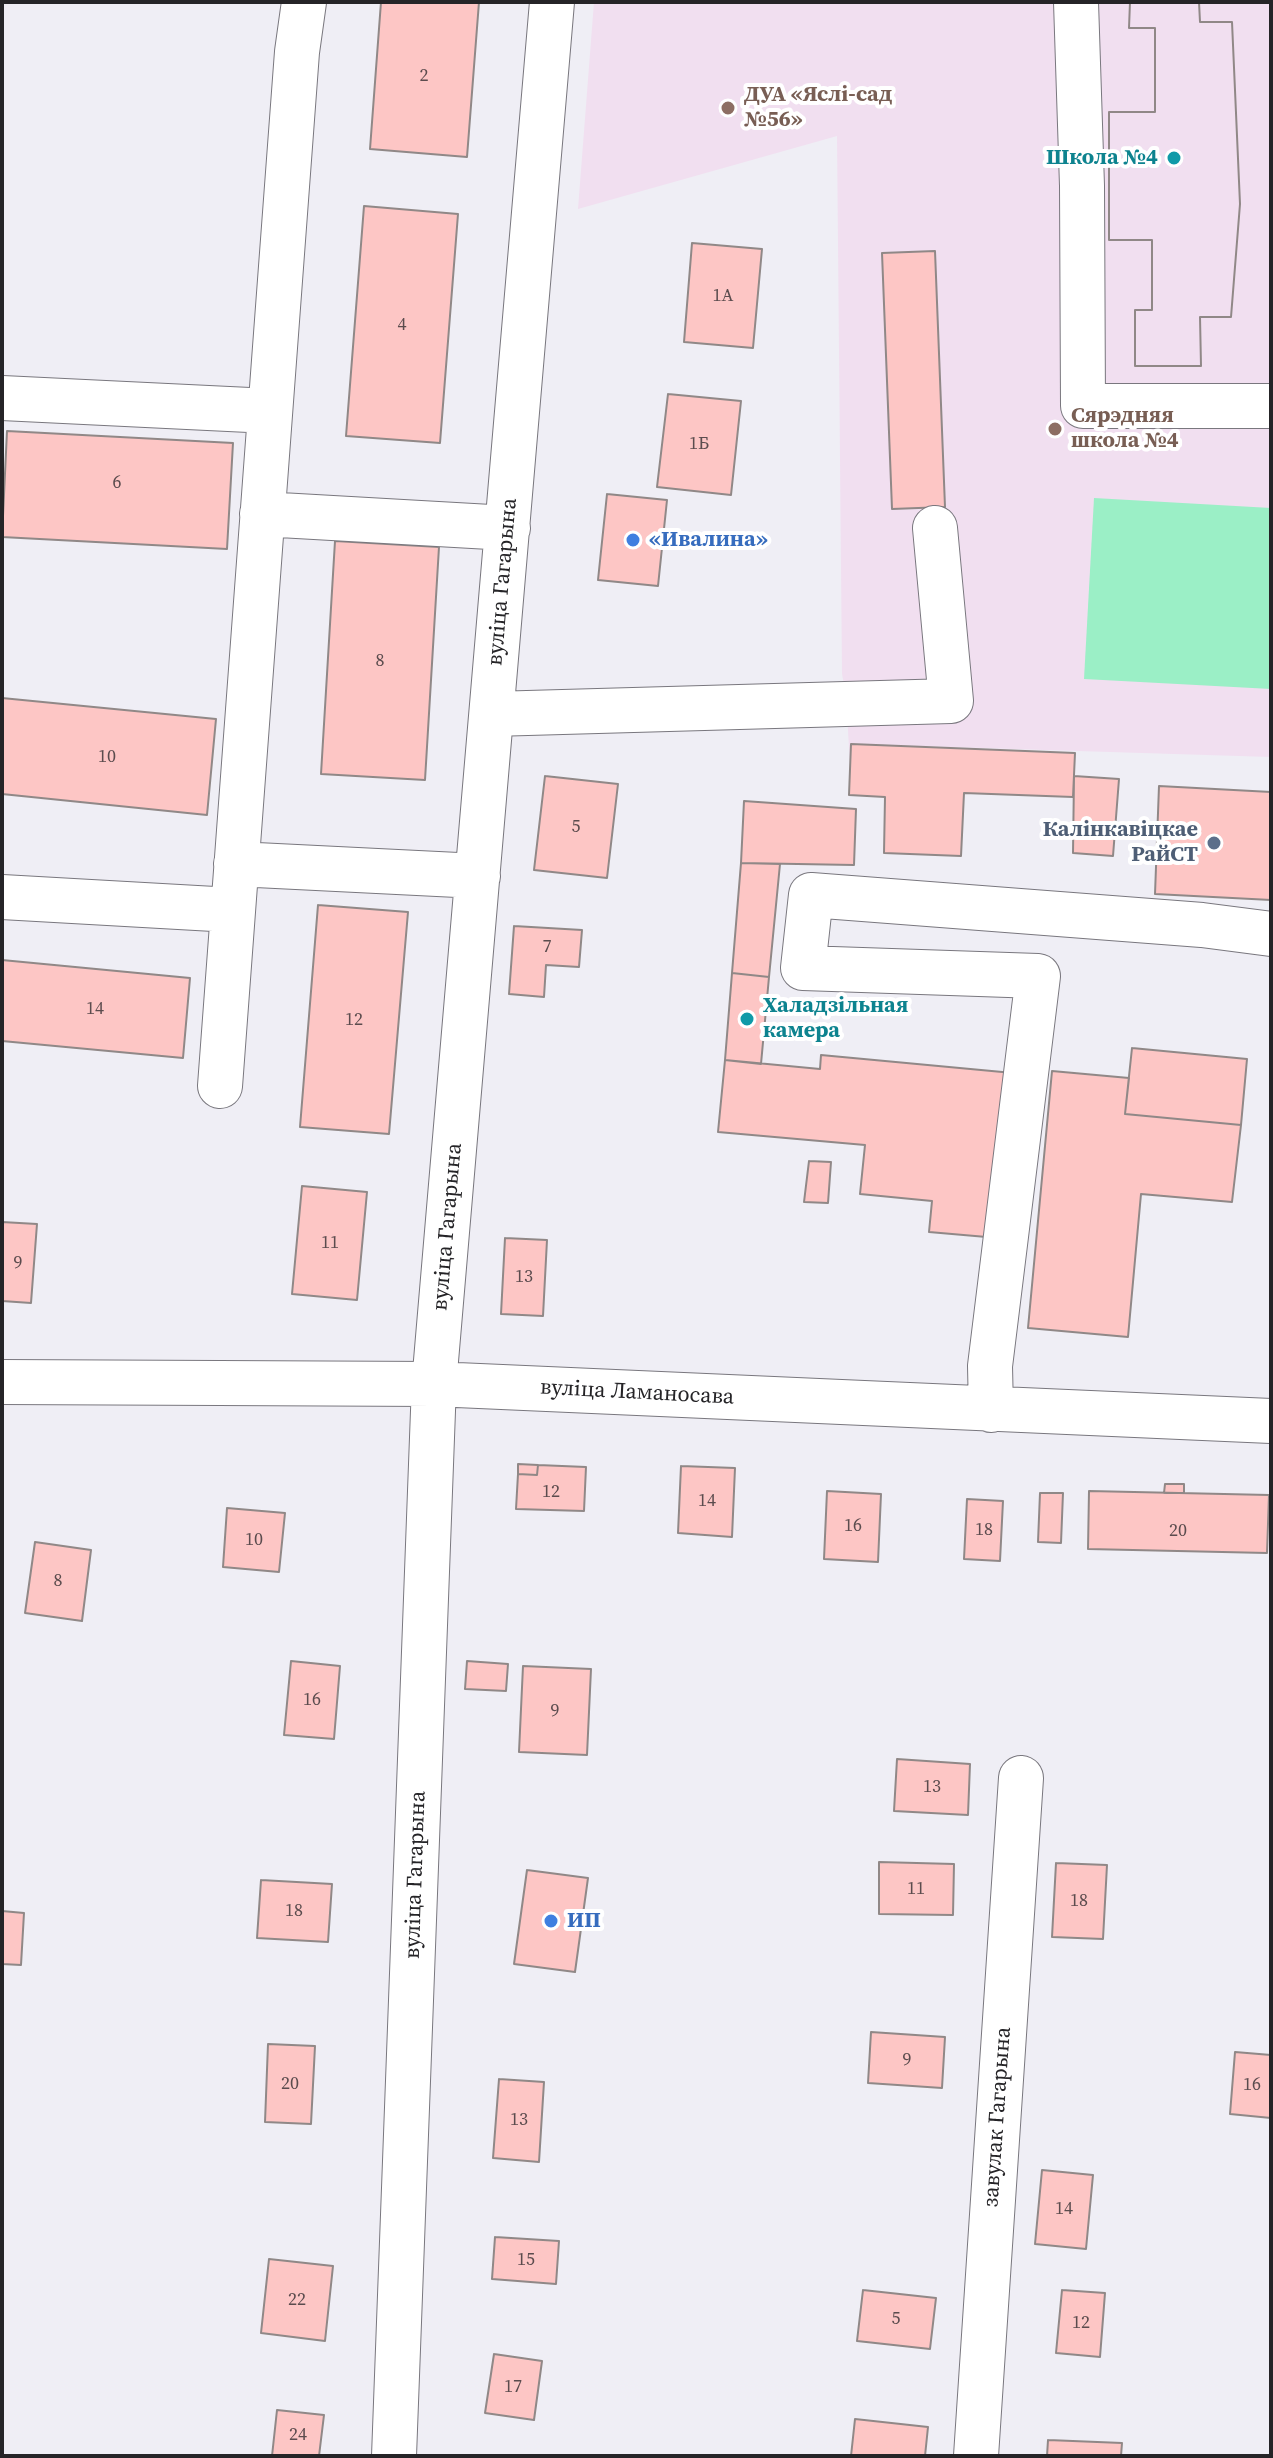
<!DOCTYPE html>
<html>
<head>
<meta charset="utf-8">
<style>
  body { margin:0 }
  #map { position:relative; width:1273px; height:2458px; overflow:hidden; background:#efeef5; font-family:"Source Serif 4",serif }
  canvas { display:block }
  .frame { position:absolute; inset:0; border:4px solid #252427; pointer-events:none }
</style>
</head>
<body>
<div id="map">
<canvas width="1273" height="2458"></canvas>
<div class="frame"></div>
</div>
<script>
const c = document.querySelector('canvas').getContext('2d');
c.lineJoin = 'round';
function paint(path, color) {
  c.fillStyle = color;
  c.fill(path, 'evenodd');
}
function shape(rows) {
  const path = new Path2D();
  for (const r of rows) {
    path.moveTo(r[0], r[1]);
    for (let i = 2; i < r.length; i += 2) path.lineTo(r[i], r[i + 1]);
  }
  return path;
}
function strokePath(path, color, width, dash) {
  c.strokeStyle = color;
  c.lineWidth = width;
  c.lineCap = dash ? 'butt' : 'round';
  c.setLineDash(dash || []);
  c.stroke(path);
}
function drawText(font, color, halo, rows, align = 'center') {
  c.font = font + ' "Source Serif 4",serif';
  c.lineWidth = 8;
  c.setLineDash([]);
  c.textBaseline = 'middle';
  c.strokeStyle = halo;
  c.fillStyle = color;
  for (const [text, x, y, turn = 0] of rows) {
    c.save();
    c.translate(x, y);
    c.rotate((+turn || 0) * Math.PI / 180);
    c.textAlign = isNaN(turn) ? turn : align;
    if (halo) c.strokeText(text, 0, 0);
    c.fillText(text, 0, 0);
    c.restore();
  }
}
paint(shape([
  [594,2,1271,2,1271,757,852,744,851,783,846,695,842,674,837,136,578,209]
]), '#f1dff0');
paint(shape([
  [1094,498,1271,508,1271,689,1084,679]
]), '#9befc6');
const building = shape([
  [381,2,479,2,467,157,370,149,381,2],
  [1130,2,1199,2,1200,22,1232,22,1240,204,1231,317,1200,317,1201,366,1135,366,1135,310,1152,310,1152,240,1109,240,1109,112,1155,112,1155,28,1129,28,1130,2],
  [1130,2,1199,2,1200,22,1232,22,1240,204,1231,317,1200,317,1201,366,1135,366,1135,310,1152,310,1152,240,1109,240,1109,112,1155,112,1155,28,1129,28,1130,2],
  [364,206,458,214,440,443,346,436,364,206],
  [692,243,762,249,753,348,684,342,692,243],
  [935,251,945,507,892,509,882,253,935,251],
  [668,394,741,401,731,495,657,487,668,394],
  [7,431,233,443,227,549,2,537,7,431],
  [607,494,667,500,658,586,598,580,607,494],
  [335,541,439,547,425,780,321,774,335,541],
  [2,698,216,719,207,815,2,794,2,698],
  [851,744,1075,753,1073,797,964,793,961,856,884,853,885,797,849,795,851,744],
  [545,776,618,784,607,878,534,870,545,776],
  [1074,776,1119,779,1113,856,1073,853,1074,776],
  [1159,786,1271,792,1271,900,1155,894,1159,786],
  [744,801,856,809,854,865,741,863,744,801],
  [741,863,780,864,769,977,732,973,741,863],
  [318,905,408,912,389,1134,300,1127,318,905],
  [514,926,582,930,579,967,546,965,544,997,509,994,514,926],
  [2,960,190,978,183,1058,2,1041,2,960],
  [732,973,769,977,761,1064,725,1060,732,973],
  [1132,1048,1247,1059,1241,1125,1125,1114,1132,1048],
  [821,1055,1013,1073,998,1238,929,1232,932,1201,860,1194,865,1145,718,1132,725,1060,820,1069,821,1055],
  [1052,1071,1129,1078,1125,1114,1241,1125,1232,1202,1141,1194,1128,1337,1028,1328,1052,1071],
  [809,1161,831,1162,828,1203,804,1202,809,1161],
  [302,1186,367,1192,357,1300,292,1294,302,1186],
  [2,1222,37,1224,31,1303,2,1301,2,1222],
  [505,1238,547,1240,543,1316,501,1314,505,1238],
  [518,1464,538,1465,537,1475,518,1474,518,1464],
  [538,1465,586,1467,584,1511,516,1509,518,1474,537,1475,538,1465],
  [681,1466,735,1468,732,1537,678,1533,681,1466],
  [1165,1484,1184,1484,1184,1493,1164,1493,1165,1484],
  [827,1491,881,1494,878,1562,824,1559,827,1491],
  [1089,1491,1269,1495,1267,1553,1088,1549,1089,1491],
  [1040,1493,1063,1493,1061,1543,1038,1542,1040,1493],
  [967,1499,1003,1501,1000,1561,964,1559,967,1499],
  [227,1508,285,1513,279,1572,223,1567,227,1508],
  [35,1542,91,1550,82,1621,25,1613,35,1542],
  [291,1661,340,1666,334,1739,284,1735,291,1661],
  [467,1661,508,1664,506,1691,465,1689,467,1661],
  [523,1666,591,1669,587,1755,519,1752,523,1666],
  [897,1759,970,1764,968,1815,894,1811,897,1759],
  [879,1862,954,1864,953,1915,879,1914,879,1862],
  [1056,1863,1107,1865,1103,1939,1052,1937,1056,1863],
  [527,1870,588,1878,575,1972,514,1964,527,1870],
  [261,1880,332,1884,328,1942,257,1938,261,1880],
  [2,1911,24,1913,21,1965,2,1964,2,1911],
  [871,2032,945,2037,942,2088,868,2083,871,2032],
  [268,2044,315,2046,311,2124,265,2122,268,2044],
  [1235,2052,1271,2055,1271,2118,1230,2114,1235,2052],
  [499,2079,544,2082,539,2162,493,2158,499,2079],
  [1042,2170,1093,2175,1086,2249,1035,2244,1042,2170],
  [495,2237,559,2241,556,2284,492,2279,495,2237],
  [269,2259,333,2266,325,2341,261,2333,269,2259],
  [863,2290,936,2298,930,2349,857,2341,863,2290],
  [1062,2290,1105,2293,1100,2357,1056,2353,1062,2290],
  [494,2354,542,2361,534,2420,485,2413,494,2354],
  [277,2410,324,2415,319,2456,272,2456,277,2410],
  [855,2419,928,2427,925,2456,851,2456,855,2419],
  [1048,2440,1122,2443,1121,2456,1047,2456,1048,2440]
]);
paint(building, '#fdc6c5');
strokePath(building, '#908887', 2);
const minor = shape([
  [1076,2,1082,186,1083,406,1271,406],
  [2,398,270,411],
  [262,514,508,528],
  [492,714,951,701,935,528],
  [236,864,478,876],
  [2,897,232,910],
  [220,1086,297,52,304,2],
  [2,1382,434,1384,1271,1421],
  [991,1410,990,1366,1038,976,803,968,811,895,1202,925,1271,934],
  [394,2456,434,1384,552,2],
  [976,2456,1021,1778]
]);
strokePath(minor, '#79777e', 46);
strokePath(minor, '#fff', 44);
for (const [x, y, r, color] of [
  [728,108,8,"#8d6e63"],
  [1174,158,8,"#0f9aa8"],
  [1055,429,8,"#8d6e63"],
  [633,540,8,"#3f7fe0"],
  [1214,843,8,"#5c6f8a"],
  [747,1019,8,"#0f9aa8"],
  [551,1921,8,"#3f7fe0"]
]) {
  const dot = new Path2D();
  dot.arc(x, y, r, 0, 2 * Math.PI);
  c.fillStyle = color;
  c.fill(dot);
  strokePath(dot, '#fff', 3);
}
drawText('18px', '#5b4c4e', null, [
  ["2",424,76],
  ["1А",723,296],
  ["4",402,325],
  ["1Б",699,444],
  ["6",117,483],
  ["8",380,661],
  ["10",107,757],
  ["5",576,827],
  ["7",547,947],
  ["14",95,1009],
  ["12",354,1020],
  ["11",330,1243],
  ["9",18,1263],
  ["13",524,1277],
  ["12",551,1492],
  ["14",707,1501],
  ["16",853,1526],
  ["18",984,1530],
  ["20",1178,1531],
  ["10",254,1540],
  ["8",58,1581],
  ["16",312,1700],
  ["9",555,1711],
  ["13",932,1787],
  ["11",916,1889],
  ["18",1079,1901],
  ["18",294,1911],
  ["9",907,2060],
  ["20",290,2084],
  ["16",1252,2085],
  ["13",519,2120],
  ["14",1064,2209],
  ["15",526,2260],
  ["22",297,2300],
  ["5",896,2319],
  ["12",1081,2323],
  ["17",513,2387],
  ["24",298,2435]
]);
drawText('bold 22px', '#785e54', '#fff', [
  ["ДУА «Яслі-сад",744,95],
  ["№56»",744,120],
  ["Сярэдняя",1071,416],
  ["школа №4",1071,441]
], 'left');
drawText('bold 22px', '#0d838f', '#fff', [
  ["Школа №4",1158,158],
  ["Халадзільная",763,1006,"left"],
  ["камера",763,1031,"left"]
], 'right');
drawText('bold 22px', '#366cbe', '#fff', [
  ["«Ивалина»",649,540],
  ["ИП",567,1921]
], 'left');
drawText('22px', '#252427', '#fff', [
  ["вуліца Гагарына",503,582,-85],
  ["вуліца Гагарына",448,1227,-85],
  ["вуліца Ламаносава",637,1393,3],
  ["вуліца Гагарына",416,1875,-88],
  ["завулак Гагарына",998,2117,-86]
]);
drawText('bold 22px', '#4e5e75', '#fff', [
  ["Калінкавіцкае",1198,830],
  ["РайСТ",1198,855]
], 'right');
</script>
</body>
</html>
